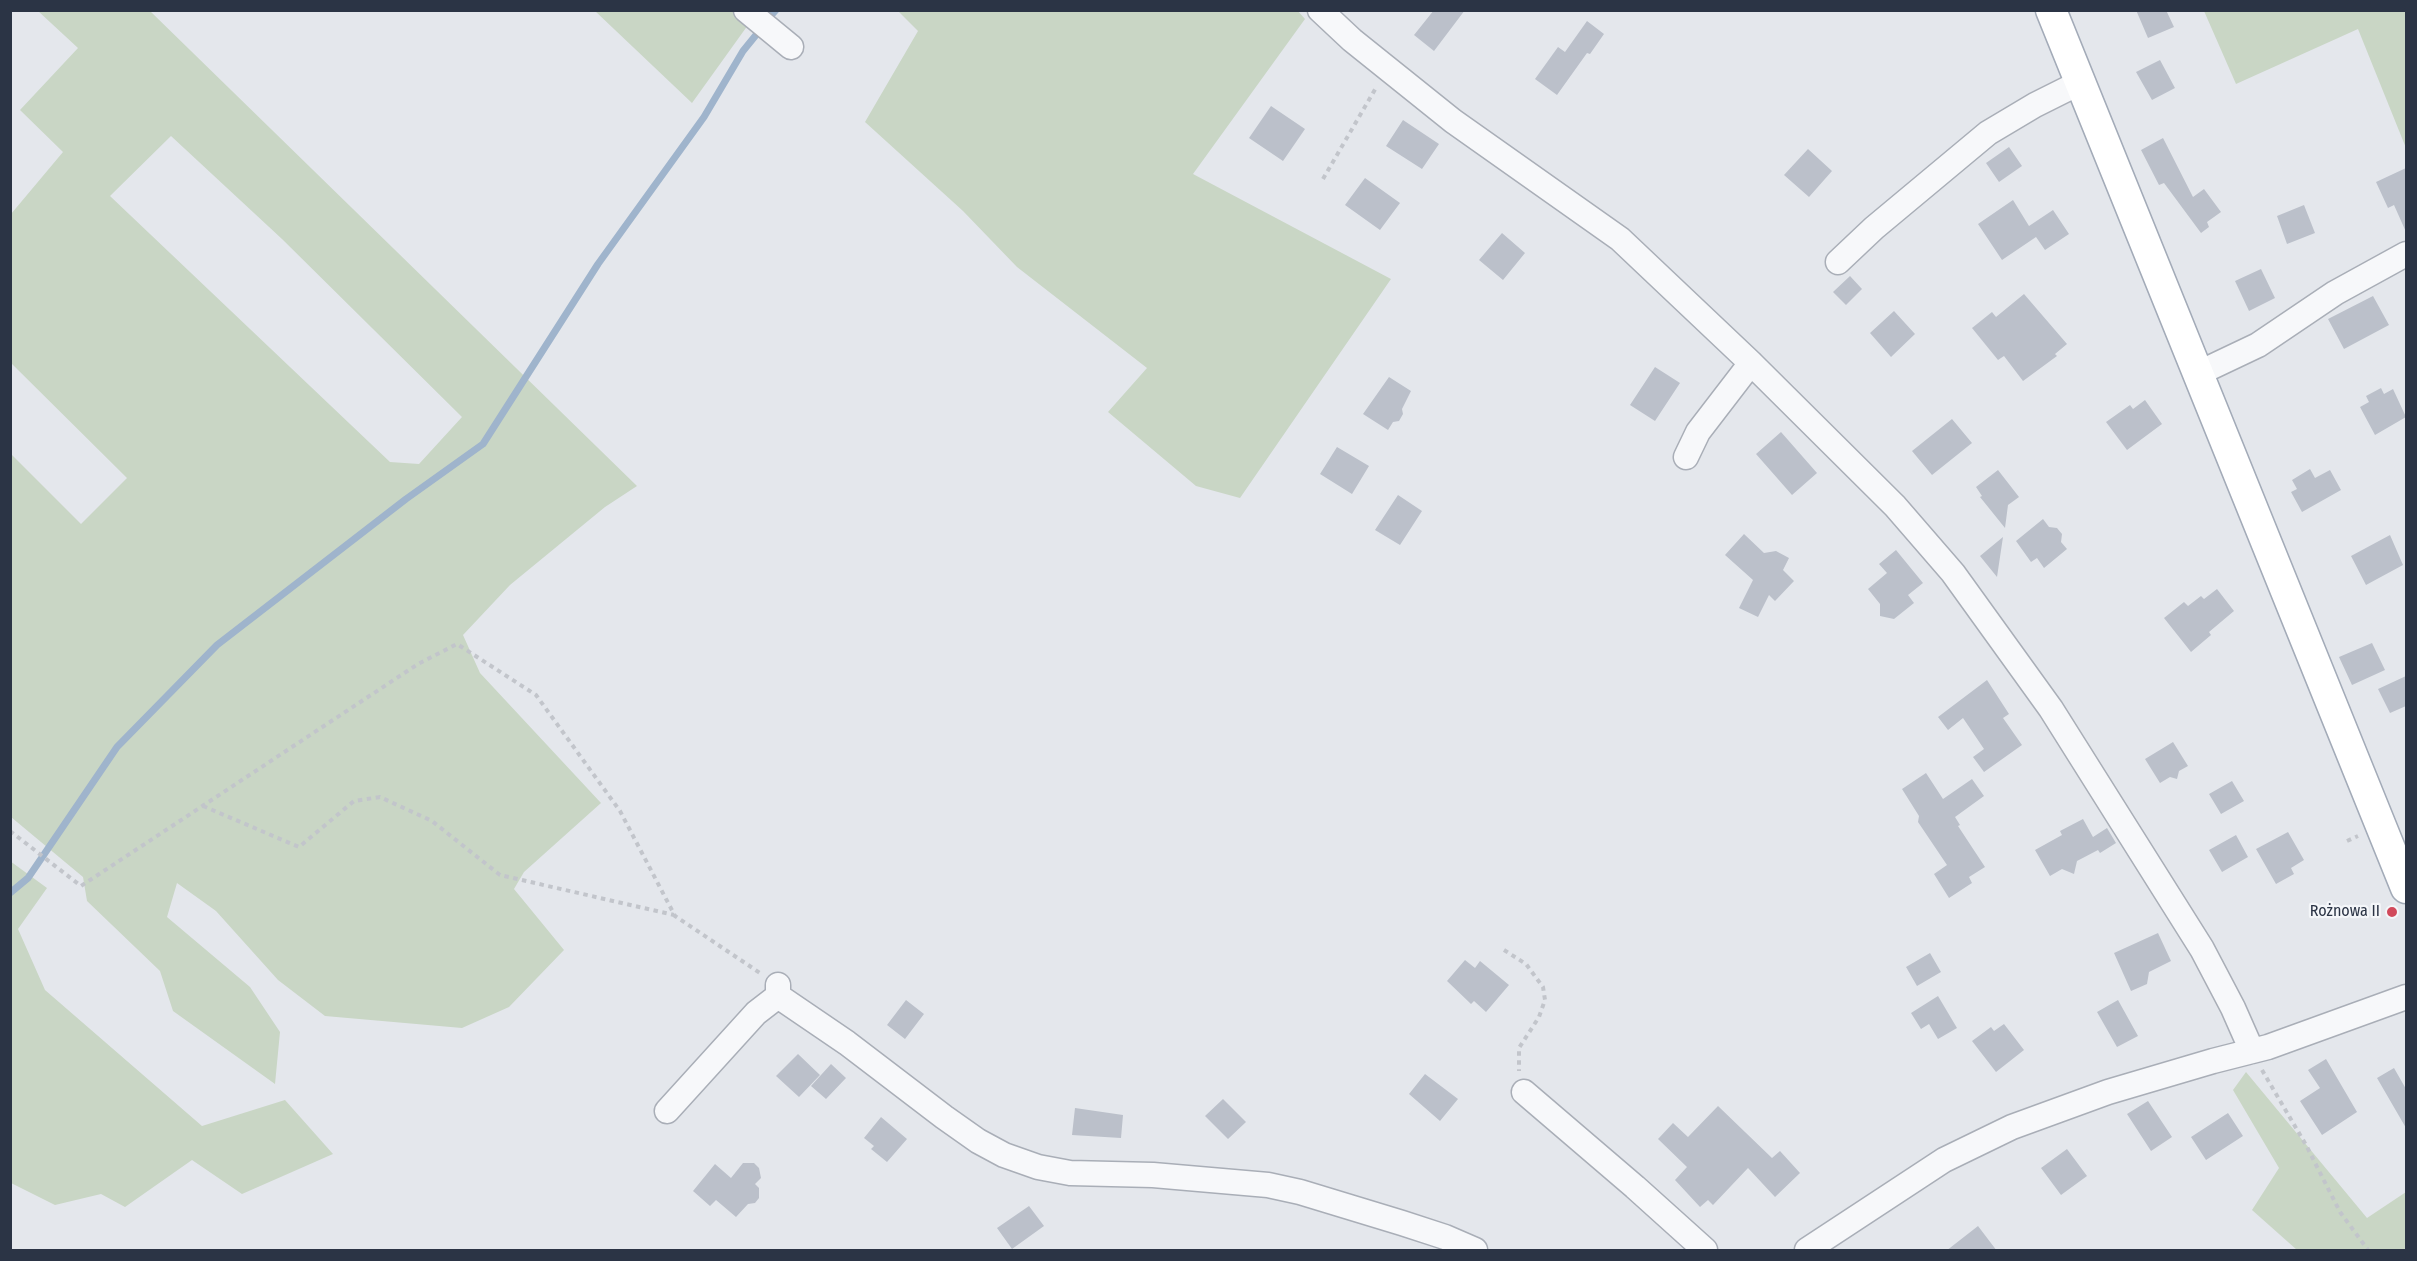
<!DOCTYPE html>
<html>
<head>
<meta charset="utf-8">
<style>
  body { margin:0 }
  #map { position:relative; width:2417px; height:1261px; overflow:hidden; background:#e4e7ec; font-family:"Fira Sans Condensed",sans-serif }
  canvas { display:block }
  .frame { position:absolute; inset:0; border:12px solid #2b3445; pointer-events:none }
</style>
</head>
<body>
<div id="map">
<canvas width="2417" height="1261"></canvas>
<div class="frame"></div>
</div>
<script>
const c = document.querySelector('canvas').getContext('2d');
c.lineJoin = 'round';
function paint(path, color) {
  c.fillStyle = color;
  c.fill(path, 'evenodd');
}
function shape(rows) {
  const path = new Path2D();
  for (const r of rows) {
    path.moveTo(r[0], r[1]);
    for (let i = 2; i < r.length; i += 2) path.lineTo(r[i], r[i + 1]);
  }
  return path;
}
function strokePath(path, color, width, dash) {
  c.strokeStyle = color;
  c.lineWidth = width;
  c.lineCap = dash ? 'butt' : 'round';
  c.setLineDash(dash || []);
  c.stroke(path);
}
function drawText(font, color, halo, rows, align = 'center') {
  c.font = font + ' "Fira Sans Condensed",sans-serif';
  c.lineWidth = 4.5;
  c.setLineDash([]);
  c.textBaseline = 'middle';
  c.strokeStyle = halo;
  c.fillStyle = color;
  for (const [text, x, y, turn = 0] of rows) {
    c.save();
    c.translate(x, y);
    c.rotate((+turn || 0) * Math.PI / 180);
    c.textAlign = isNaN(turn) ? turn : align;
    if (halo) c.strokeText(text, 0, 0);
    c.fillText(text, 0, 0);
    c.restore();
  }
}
paint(shape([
  [38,11,150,11,637,486,605,507,510,585,463,635,480,673,601,803,524,872,514,889,564,950,509,1007,462,1028,325,1016,278,980,216,911,177,883,167,917,250,987,280,1032,275,1084,173,1011,160,971,87,901,83,877,11,817,11,454,81,524,127,478,11,363,11,214,63,152,20,110,78,48],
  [171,136,282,239,462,417,419,464,390,462,110,196],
  [595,11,733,11,748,25,692,103],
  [898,11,1297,10,1305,19,1193,174,1391,279,1240,498,1196,486,1108,412,1147,368,1017,267,963,211,865,122,918,31],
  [2204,11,2406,11,2406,148,2358,29,2236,84],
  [10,861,47,888,18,929,45,990,202,1126,285,1100,333,1154,242,1194,192,1160,125,1207,101,1194,55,1205,11,1183],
  [2246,1072,2367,1218,2406,1192,2406,1250,2297,1250,2252,1210,2279,1168,2233,1090]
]), '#c9d6c5');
strokePath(shape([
  [768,19,776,10],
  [10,893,28,878,117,747,217,645,406,499,483,444,598,264,704,117,743,51,756,35]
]), '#9fb4cc', 7);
paint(shape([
  [1434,10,1465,10,1434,51,1414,35],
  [2136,10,2166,10,2174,27,2148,38],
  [1587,21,1604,34,1590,54,1587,53,1557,95,1535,79,1558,47,1565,52],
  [2160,60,2175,88,2152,100,2136,72],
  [1271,106,1305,129,1283,161,1249,138],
  [1403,120,1439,144,1422,169,1386,146],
  [2163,138,2193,197,2204,189,2221,212,2207,222,2209,227,2201,233,2164,183,2159,185,2141,150],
  [2009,147,2022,166,1999,182,1986,163],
  [1808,149,1832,171,1809,197,1784,175],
  [2406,168,2406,232,2394,205,2388,208,2376,182],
  [1365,178,1400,203,1380,230,1345,205],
  [2013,200,2029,226,2053,210,2069,234,2045,250,2036,237,2002,260,1978,224],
  [2304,205,2315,233,2287,244,2277,216],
  [1502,233,1525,253,1503,280,1479,260],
  [2261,269,2275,298,2249,311,2235,281],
  [1850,276,1862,289,1846,305,1833,292],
  [2024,294,2067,344,2055,354,2057,356,2023,381,2004,356,1998,360,1972,328,1992,312,1996,317],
  [2373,296,2389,325,2344,349,2328,319],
  [1894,311,1915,334,1891,357,1870,333],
  [1655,367,1680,383,1655,421,1630,405],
  [1389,377,1411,391,1402,409,1403,414,1399,421,1393,422,1388,430,1363,414],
  [2381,388,2384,394,2393,389,2406,417,2375,435,2360,407,2369,402,2366,396],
  [2145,400,2162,424,2127,450,2106,422,2130,405,2133,409],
  [1952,419,1972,443,1932,475,1912,451],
  [1781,432,1817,473,1792,495,1756,454],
  [1337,447,1369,466,1352,494,1320,474],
  [2310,469,2315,478,2330,470,2341,490,2302,512,2291,492,2297,489,2292,480],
  [1998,470,2019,497,2008,505,2005,528,1980,497,1982,496,1976,487],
  [1398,495,1422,511,1400,545,1375,530],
  [2043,519,2049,527,2057,528,2062,534,2061,542,2067,549,2044,568,2037,558,2031,562,2016,541],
  [1744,534,1764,553,1776,551,1789,558,1783,570,1794,581,1775,601,1769,595,1758,617,1739,608,1753,580,1725,555],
  [2390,535,2403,565,2366,585,2351,556],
  [2003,537,1997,577,1980,556],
  [1896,550,1923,583,1908,595,1914,603,1894,619,1880,616,1880,604,1868,589,1887,573,1879,564],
  [2217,589,2234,611,2209,632,2211,635,2191,652,2164,618,2184,602,2188,606,2201,596,2204,599],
  [2372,643,2385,670,2352,685,2339,657],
  [2406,676,2406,706,2390,713,2378,689],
  [1987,680,2009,714,2003,718,2022,745,1984,772,1973,757,1984,749,1963,718,1948,730,1938,717],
  [2173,742,2188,766,2179,771,2177,779,2170,777,2160,783,2145,759],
  [1926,773,1943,799,1972,779,1984,796,1955,817,1960,825,1958,826,1985,867,1969,877,1972,883,1949,898,1934,874,1947,865,1918,822,1919,816,1902,789],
  [2232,781,2244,801,2221,814,2209,794],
  [2083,819,2093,837,2107,828,2116,843,2100,853,2098,850,2077,861,2074,874,2062,869,2050,876,2035,850,2062,835,2060,831],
  [2288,832,2304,860,2291,868,2294,874,2276,884,2256,849],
  [2236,835,2248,857,2222,872,2209,850],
  [2158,933,2171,961,2149,972,2147,984,2131,991,2114,953],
  [1930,953,1941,972,1917,986,1906,967],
  [1465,960,1475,968,1480,961,1509,985,1486,1012,1474,1001,1471,1004,1447,981],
  [1938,996,1957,1028,1938,1039,1929,1024,1921,1029,1911,1013],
  [906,1000,924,1014,905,1039,887,1025],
  [2118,1000,2138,1036,2117,1047,2097,1012],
  [2004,1024,2024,1050,1996,1072,1972,1041,1991,1027,1994,1031],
  [798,1054,820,1075,799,1097,776,1076],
  [2326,1059,2357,1112,2322,1135,2300,1101,2320,1088,2308,1070],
  [831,1064,846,1078,826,1099,811,1086],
  [2394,1068,2406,1089,2406,1128,2377,1078],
  [1425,1074,1458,1099,1440,1121,1409,1094],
  [1223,1099,1246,1122,1228,1139,1205,1116],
  [2148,1101,2172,1137,2151,1151,2127,1114],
  [1718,1106,1772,1158,1780,1151,1800,1173,1775,1197,1748,1168,1713,1205,1708,1200,1700,1207,1675,1180,1687,1167,1658,1139,1673,1123,1688,1137],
  [1075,1108,1123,1115,1121,1138,1072,1135],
  [2228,1113,2243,1136,2206,1160,2191,1137],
  [881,1117,907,1139,887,1162,871,1149,874,1146,864,1138],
  [2067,1149,2087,1176,2061,1195,2041,1168],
  [743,1163,754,1163,759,1168,761,1178,755,1184,759,1188,759,1198,755,1203,748,1204,736,1217,716,1200,710,1206,693,1191,715,1164,731,1178],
  [1029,1206,1044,1226,1012,1249,997,1228],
  [1978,1226,1997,1251,1946,1251]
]), '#bbc0ca');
const minor = shape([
  [746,10,791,47],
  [1320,10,1352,40,1453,121,1620,239,1751,363,1895,506,1953,573,2051,709,2202,949,2233,1008,2252,1051],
  [1838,262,1874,228,1988,133,2035,105,2081,82],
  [2199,373,2258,345,2335,293,2406,254],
  [1686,457,1698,432,1751,363],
  [778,985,778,996,847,1043,944,1117,978,1141,1004,1155,1038,1167,1070,1173,1153,1175,1268,1185,1300,1192,1402,1223,1445,1237,1475,1250],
  [1524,1092,1635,1187,1705,1250],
  [667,1111,756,1013,778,996],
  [1807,1250,1944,1160,2012,1127,2108,1092,2213,1061,2268,1047,2406,997]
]);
const major = shape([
  [2051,10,2406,888]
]);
strokePath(minor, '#a9aeb7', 27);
strokePath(major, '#a3abb8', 33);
strokePath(shape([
  [1323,179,1377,86],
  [203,806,299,847,354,801,380,797,432,821,500,875,674,915],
  [10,831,81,886,418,664,457,644,536,695,620,811,675,916,760,973],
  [2347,841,2358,836],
  [1504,950,1526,964,1543,987,1545,1000,1539,1017,1519,1048,1519,1071],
  [2262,1070,2306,1145,2340,1212,2368,1250]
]), '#c2c5cb', 4, [4.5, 4.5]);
strokePath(minor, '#f7f8fa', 24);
strokePath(major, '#fff', 30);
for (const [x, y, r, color] of [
  [2392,912,6,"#d1495b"]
]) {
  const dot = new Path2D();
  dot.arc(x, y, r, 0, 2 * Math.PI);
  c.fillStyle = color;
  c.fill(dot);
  strokePath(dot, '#f4f6f9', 2);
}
drawText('16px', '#2b3445', '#f4f6f9', [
  ["Rożnowa II",2380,912]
], 'right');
</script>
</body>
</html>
